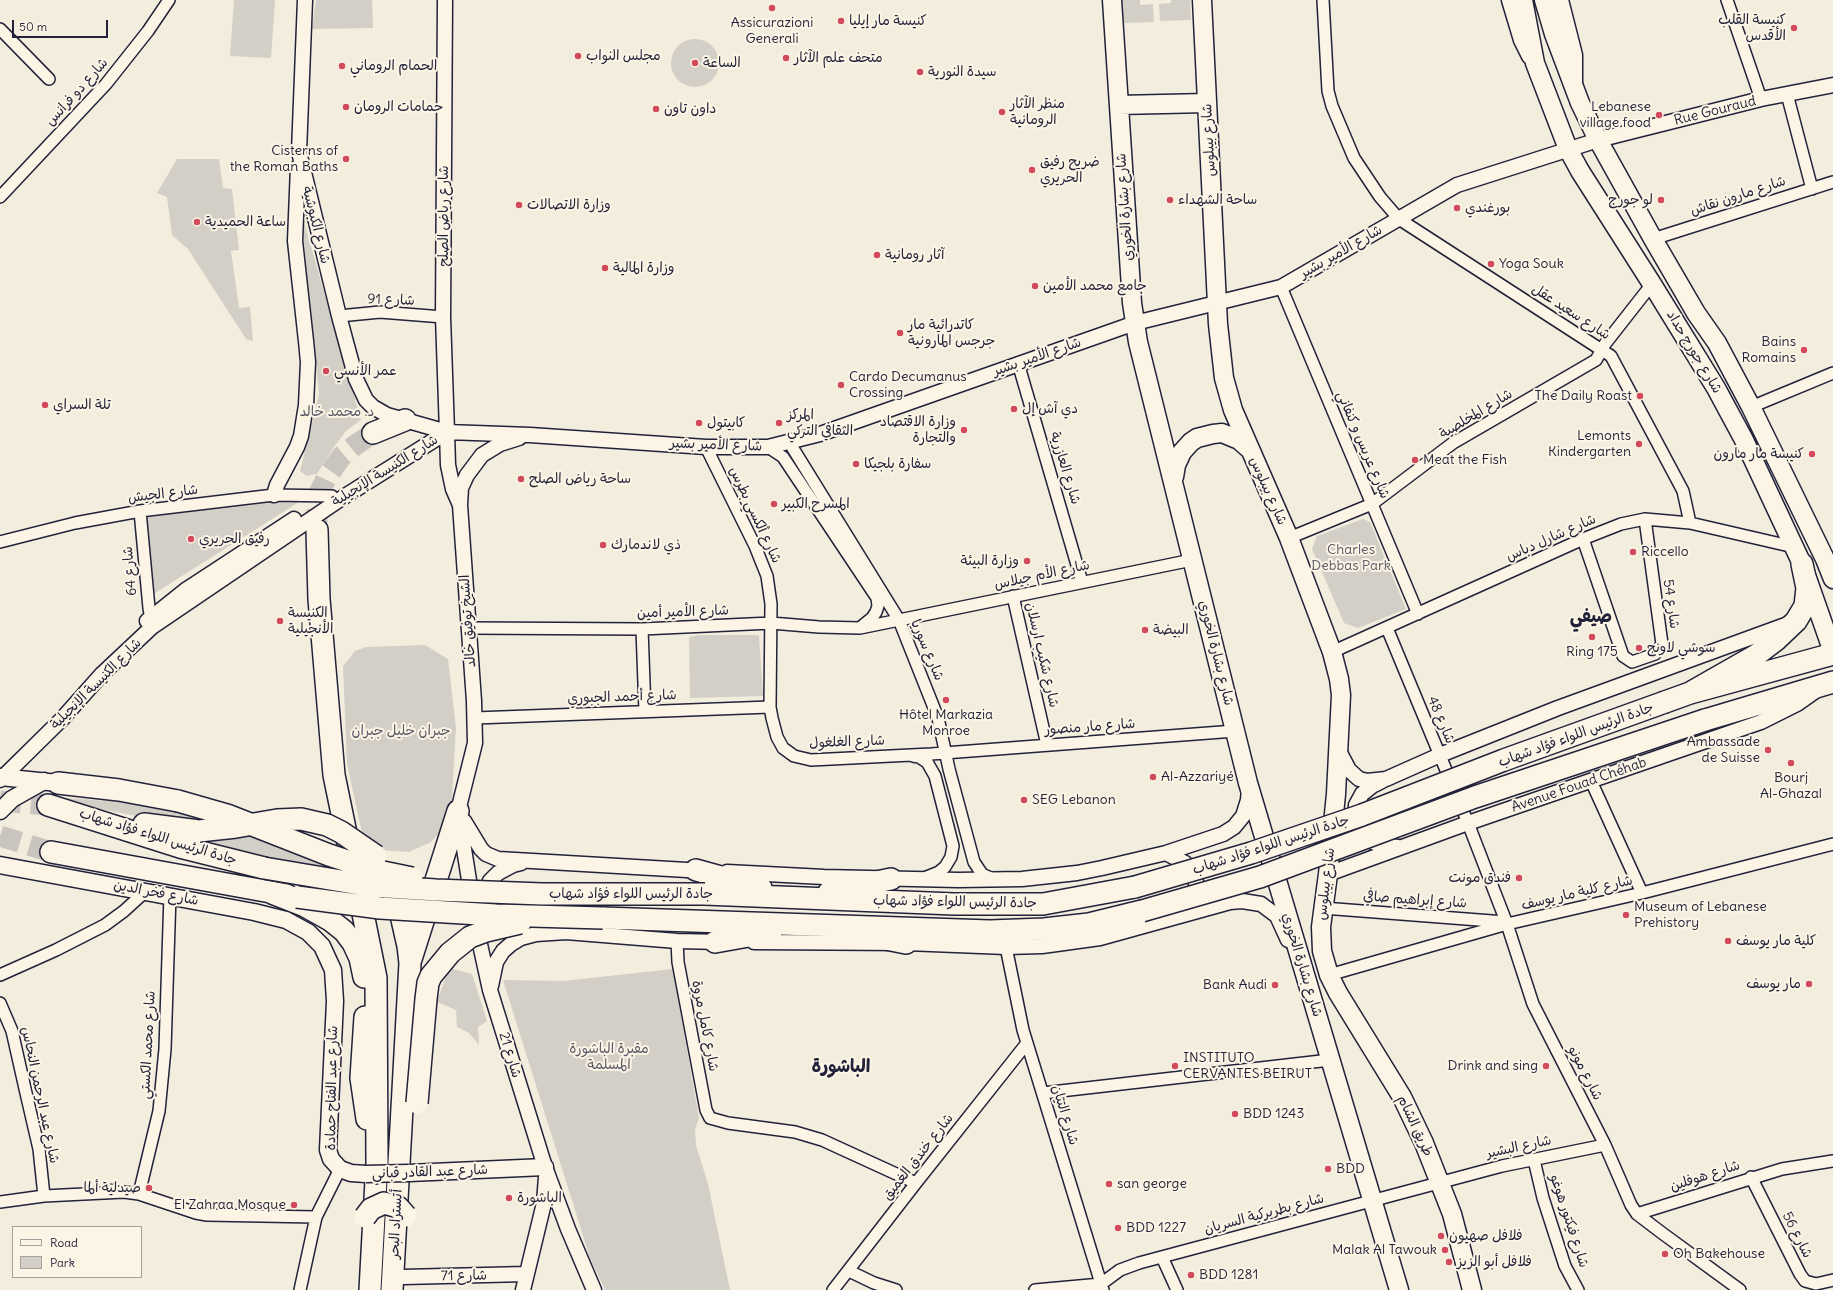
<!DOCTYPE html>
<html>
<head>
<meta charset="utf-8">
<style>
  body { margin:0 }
  #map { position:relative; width:1833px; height:1290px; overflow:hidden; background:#f3edde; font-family:Delius,sans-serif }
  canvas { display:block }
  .legend { position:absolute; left:12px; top:1226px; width:130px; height:52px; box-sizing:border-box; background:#fcf5e5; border:1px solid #a5a1a1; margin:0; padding:5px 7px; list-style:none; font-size:12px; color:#22223b }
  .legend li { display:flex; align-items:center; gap:8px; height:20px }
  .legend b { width:20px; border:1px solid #a5a1a1 }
  .scale { position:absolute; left:12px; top:20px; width:96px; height:18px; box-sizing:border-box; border:2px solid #22223b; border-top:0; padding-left:5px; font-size:12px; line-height:14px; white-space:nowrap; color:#22223b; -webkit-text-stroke:3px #fcf5e5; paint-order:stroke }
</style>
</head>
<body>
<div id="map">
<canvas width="1833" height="1290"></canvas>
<ul class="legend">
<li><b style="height:5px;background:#fcf5e5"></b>Road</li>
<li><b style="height:11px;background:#d4cfc6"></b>Park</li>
</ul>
<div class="scale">50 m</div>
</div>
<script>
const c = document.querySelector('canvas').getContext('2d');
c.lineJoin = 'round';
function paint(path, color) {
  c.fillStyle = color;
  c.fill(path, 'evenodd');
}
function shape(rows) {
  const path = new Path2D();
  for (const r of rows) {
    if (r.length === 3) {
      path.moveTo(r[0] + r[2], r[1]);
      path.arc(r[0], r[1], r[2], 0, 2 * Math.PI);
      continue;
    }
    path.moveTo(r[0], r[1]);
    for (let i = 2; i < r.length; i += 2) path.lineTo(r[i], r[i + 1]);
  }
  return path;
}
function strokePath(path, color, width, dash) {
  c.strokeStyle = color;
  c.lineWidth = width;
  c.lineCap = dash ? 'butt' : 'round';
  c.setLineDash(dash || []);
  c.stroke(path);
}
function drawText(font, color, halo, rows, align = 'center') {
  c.font = font + ' Delius,"Playpen Sans Arabic",sans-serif';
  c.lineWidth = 4;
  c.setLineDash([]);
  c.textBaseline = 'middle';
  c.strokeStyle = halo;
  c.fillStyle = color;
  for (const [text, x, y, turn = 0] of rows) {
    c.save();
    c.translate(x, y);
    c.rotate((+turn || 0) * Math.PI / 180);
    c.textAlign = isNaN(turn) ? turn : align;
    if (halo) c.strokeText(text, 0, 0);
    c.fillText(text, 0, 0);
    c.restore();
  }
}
paint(shape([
  [234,0,275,0,271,58,230,56],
  [316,0,372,0,373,28,312,29],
  [1122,0,1140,0,1140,5,1153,4,1154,22,1123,23],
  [1171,0,1190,0,1191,20,1160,21,1159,4,1171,3],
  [695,63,24],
  [177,159,219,159,223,188,232,189,239,250,231,251,239,308,250,307,253,341,246,339,188,249,172,235,167,197,157,193],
  [301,212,361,420,347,430,336,444,317,474,307,476,300,471,319,394],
  [310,495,152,595,146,515],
  [1363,519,1370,522,1406,609,1358,628,1344,623,1312,549,1317,536],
  [699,635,759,635,763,696,690,698,689,637],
  [425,645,448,659,456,728,452,798,447,824,431,842,409,852,380,850,362,833,347,764,343,666,355,651,366,647],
  [54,797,135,803,179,811,218,822,188,823,136,816,80,805],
  [249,833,377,877,305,867,170,837],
  [449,968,472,974,487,1021,478,1027,479,1045,469,1033,457,1027,456,1010,437,1002],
  [673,969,699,1118,695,1130,696,1145,708,1184,730,1290,605,1290,590,1258,503,980,563,981]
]), '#d4cfc6');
strokePath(shape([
  [317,530,317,504,320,491,327,477,342,456,354,446,373,433],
  [0,801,48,805],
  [0,836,51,852]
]), '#c9c4bd', 21, [21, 10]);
const minor = shape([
  [1323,0,1328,91,1332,106,1354,158,1380,197,1399,219,1611,356,1683,491,1690,523],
  [1727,0,1761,99],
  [0,29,49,79],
  [1787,94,1812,189],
  [0,197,106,84,148,31,169,0],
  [1653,239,1833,182],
  [1281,287,1418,614],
  [339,316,380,312,443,317],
  [1018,363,1082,582],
  [1751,407,1833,373],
  [789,442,899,620,938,718,949,769,974,862,982,874,993,879],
  [706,447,755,546,767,576,771,604,770,707,772,718,777,737,783,748,794,756,811,760,931,754,1235,731],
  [768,447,783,457,877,598,878,606,876,612,872,618,861,627],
  [140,511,149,608,152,625],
  [1289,538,1372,504,1453,443,1596,360,1605,344,1652,284],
  [1583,539,1623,656,1632,662,1655,654,1662,644,1645,519],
  [0,542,75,523,140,511,274,495,332,496],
  [1013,596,1047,745],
  [468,628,642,629,771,623,819,627,860,628,1192,560],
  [1387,628,1468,823,1507,924,1533,1004,1605,1145,1631,1205,1637,1214,1662,1233,1740,1290],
  [642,629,645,711],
  [1332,652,1583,539,1621,524,1645,519,1690,523,1794,547],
  [475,718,770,707],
  [913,756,919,757,927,762,935,776,953,846,951,857,945,867,939,872,924,878],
  [1591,781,1642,893],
  [1323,908,1505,922],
  [677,941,678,962,706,1110,710,1118,728,1123,795,1132,822,1140,916,1183],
  [1006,947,1023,1030,1103,1290],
  [0,975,56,950,105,925,124,911,146,891],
  [1329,975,1507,924,1642,893,1833,844],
  [0,1003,12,1031,26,1093,39,1149,44,1196],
  [1043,1093,1330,1060],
  [1534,1160,1543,1198,1565,1266,1578,1290],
  [1751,1177,1800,1274,1805,1281,1816,1284,1833,1280],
  [139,1194,159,1111,165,1049,170,895],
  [0,1202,44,1196,124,1192,139,1194,196,1213,207,1215,316,1217],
  [1637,1214,1782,1169,1833,1161],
  [1162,1257,1177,1290],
  [849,1271,874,1283,896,1290],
  [300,1290,316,1217,340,1169],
  [833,1290,916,1183,1027,1043],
  [1035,1290,1101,1284,1120,1270,1139,1263,1502,1166,1605,1145]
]);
const tertiary = shape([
  [305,0,299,152,339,316,356,379,366,400,373,407,387,415,447,432,530,435,706,447,768,447,820,434,1135,323,1281,287,1457,185,1598,140,1761,99,1833,85],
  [445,0,443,317,447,432,448,465,453,489,460,505,474,701,475,743,458,811,472,899],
  [274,495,277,485,297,447,301,436,306,405,308,362,306,341,295,241,298,167],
  [460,504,461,488,467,475,482,455,500,444,519,438],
  [147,621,187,589,294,519],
  [1338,749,1349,770,1359,779,1367,781,1386,779,1440,755,1558,708,1788,624],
  [0,780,62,719,102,674,152,627,342,498,447,432],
  [1382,781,1372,786,1362,794,1356,805,1355,818,1359,831,1368,840,1380,845,1398,847],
  [464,821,481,849,486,854,498,859,704,871],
  [1166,853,1185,863,1193,874,1196,882,1196,898,1194,902],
  [727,872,824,877,958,880,1022,879,1077,873,1102,868,1166,853,1223,834,1234,827,1243,816,1248,800,1249,789],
  [1328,874,1468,823,1761,722,1797,704,1814,692],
  [494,920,486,909,485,901,485,896,490,881,498,873,513,865,521,863],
  [476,926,490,990,545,1167,568,1229,594,1290],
  [754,942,906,943,1006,947,1042,946,1100,938,1230,902,1242,901,1261,904,1277,916,1288,940],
  [491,986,496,962,503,951,511,944,521,938,536,934,566,932,677,941,723,942],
  [403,1277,526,1274],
  [523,1290,544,1203,546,1177]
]);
const secondary = shape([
  [1510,0,1522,40,1530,56],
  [1560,0,1574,55,1574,83],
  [0,777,58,783],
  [0,811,12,799,44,781],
  [0,865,254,912,286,920,308,932,322,946,333,970,335,1001,328,1150,331,1159,340,1169,351,1173,366,1174],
  [409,1173,545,1167]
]);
const primary = shape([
  [1112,0,1132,303,1138,342,1248,783,1399,1290],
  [1202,0,1218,324,1224,378,1233,410,1289,538,1332,652,1339,679,1341,695,1336,794,1328,874,1321,927,1322,951,1329,975,1338,993,1402,1097,1424,1143,1452,1214,1472,1290],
  [1523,0,1535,63,1568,149,1580,171,1652,284,1716,388,1744,440,1802,564,1833,652],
  [1544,0,1554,34,1580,103,1598,140,1653,239,1696,313,1717,343,1751,407,1825,559,1833,579],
  [1119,105,1207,103],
  [1174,477,1176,465,1182,452,1191,442,1197,438,1213,434,1222,433,1239,440,1248,448]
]);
const motorway = shape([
  [373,433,405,420],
  [317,530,319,599,334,775,349,848],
  [1690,693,1755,656,1776,640,1796,621,1805,606,1807,588,1802,564],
  [1665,702,1690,693,1833,654],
  [1705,720,1833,682],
  [58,783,119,790,178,801],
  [48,805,180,847,264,868],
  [144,824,199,831],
  [51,852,287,895],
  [696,870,761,888],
  [358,889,376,978,377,1162,370,1290],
  [829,892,891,879],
  [272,893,305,906,330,920,344,931,353,943,360,958,364,977],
  [705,894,954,904,1043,904,1135,887],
  [603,918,990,931,1044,929,1089,924,1142,911],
  [871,936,906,943],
  [715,942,771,932],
  [411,959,458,811],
  [365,1017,361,1078,367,1119],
  [392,1290,410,963,408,946,396,893]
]);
strokePath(minor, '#22223b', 14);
strokePath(tertiary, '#22223b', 17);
strokePath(secondary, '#22223b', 19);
strokePath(primary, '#22223b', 21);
strokePath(motorway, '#22223b', 24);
strokePath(minor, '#fcf5e5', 11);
strokePath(tertiary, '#fcf5e5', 14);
strokePath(secondary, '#fcf5e5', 16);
strokePath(primary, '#fcf5e5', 18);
strokePath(motorway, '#fcf5e5', 21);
const secondaryBridge = shape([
  [366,1174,409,1173]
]);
const motorwayBridge = shape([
  [178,801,227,815,329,855,378,871,412,878],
  [199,831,236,827,277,820,301,819,327,825,341,832,376,856],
  [264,868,371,886,436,890,542,894,705,894],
  [1135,887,1251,853,1362,815,1504,760,1665,702],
  [297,897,380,908,496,915,603,918],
  [1142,911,1260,877,1475,797,1705,720],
  [417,1103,426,999,428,983,431,976,450,953,470,937,486,931,520,923],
  [365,1217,371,1209,384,1203,398,1207,406,1216]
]);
strokePath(secondaryBridge, '#22223b', 19, []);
strokePath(motorwayBridge, '#22223b', 24, []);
strokePath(secondaryBridge, '#fcf5e5', 16);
strokePath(motorwayBridge, '#fcf5e5', 21);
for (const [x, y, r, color] of [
  [772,8,4,"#d1495b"],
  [841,21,4,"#d1495b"],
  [1794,28,4,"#d1495b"],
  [578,56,4,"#d1495b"],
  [786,58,4,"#d1495b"],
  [695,63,4,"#d1495b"],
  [342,66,4,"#d1495b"],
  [920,72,4,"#d1495b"],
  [346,107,4,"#d1495b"],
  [656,109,4,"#d1495b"],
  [1002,112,4,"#d1495b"],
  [1659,115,4,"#d1495b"],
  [346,159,4,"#d1495b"],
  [1032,170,4,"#d1495b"],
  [1170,200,4,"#d1495b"],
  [1661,200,4,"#d1495b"],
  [519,205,4,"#d1495b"],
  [1457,208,4,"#d1495b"],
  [197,222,4,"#d1495b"],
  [877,255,4,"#d1495b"],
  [1491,264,4,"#d1495b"],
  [605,268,4,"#d1495b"],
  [1035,286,4,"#d1495b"],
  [900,333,4,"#d1495b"],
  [1804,350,4,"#d1495b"],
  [326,371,4,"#d1495b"],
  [841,385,4,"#d1495b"],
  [1640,396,4,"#d1495b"],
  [45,405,4,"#d1495b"],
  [1014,409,4,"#d1495b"],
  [699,423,4,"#d1495b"],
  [779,423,4,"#d1495b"],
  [964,430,4,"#d1495b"],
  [1639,444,4,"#d1495b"],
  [1812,454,4,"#d1495b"],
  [1415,460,4,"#d1495b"],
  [856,464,4,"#d1495b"],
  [521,479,4,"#d1495b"],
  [774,504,4,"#d1495b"],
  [191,539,4,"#d1495b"],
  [603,545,4,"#d1495b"],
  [1633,552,4,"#d1495b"],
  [1027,561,4,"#d1495b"],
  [280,621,4,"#d1495b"],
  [1145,630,4,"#d1495b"],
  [1592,637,4,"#d1495b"],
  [1639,648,4,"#d1495b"],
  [946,700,4,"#d1495b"],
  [1768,750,4,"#d1495b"],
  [1791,763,4,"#d1495b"],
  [1153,777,4,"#d1495b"],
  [1024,800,4,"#d1495b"],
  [1519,878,4,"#d1495b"],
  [1626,915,4,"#d1495b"],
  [1728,941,4,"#d1495b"],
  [1809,984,4,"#d1495b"],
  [1275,985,4,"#d1495b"],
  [1175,1066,4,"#d1495b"],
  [1546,1066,4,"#d1495b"],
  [1235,1114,4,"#d1495b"],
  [1328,1169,4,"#d1495b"],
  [1109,1184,4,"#d1495b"],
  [149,1188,4,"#d1495b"],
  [509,1198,4,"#d1495b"],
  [294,1205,4,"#d1495b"],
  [1118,1228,4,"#d1495b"],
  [1441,1236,4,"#d1495b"],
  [1445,1250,4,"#d1495b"],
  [1665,1254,4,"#d1495b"],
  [1449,1262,4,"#d1495b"],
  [1191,1275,4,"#d1495b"]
]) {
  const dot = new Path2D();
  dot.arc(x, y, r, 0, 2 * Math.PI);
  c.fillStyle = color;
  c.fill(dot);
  strokePath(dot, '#fcf5e5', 1.5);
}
drawText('14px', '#22223b', '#fcf5e5', [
  ["كنيسة القلب",1786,20,"right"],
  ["الأقدس",1786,36,"right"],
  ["كنيسة مار إيليا",849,21],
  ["Assicurazioni",772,23,"center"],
  ["Generali",772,39,"center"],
  ["مجلس النواب",586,56],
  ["متحف علم الآثار",794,58],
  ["الساعة",703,63],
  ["الحمام الروماني",350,66],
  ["سيدة النورية",928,72],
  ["منظر الآثار",1010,104],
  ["الرومانية",1010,120],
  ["حمامات الرومان",354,107],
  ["Lebanese",1651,107,"right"],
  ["village food",1651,123,"right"],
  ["داون تاون",664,109],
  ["Cisterns of",338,151,"right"],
  ["the Roman Baths",338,167,"right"],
  ["ضريح رفيق",1040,162],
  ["الحريري",1040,178],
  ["ساحة الشهداء",1178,200],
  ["لو جورج",1653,200,"right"],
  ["وزارة الاتصالات",527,205],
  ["بورغندي",1465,208],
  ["ساعة الحميدية",205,222],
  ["آثار رومانية",885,255],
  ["Yoga Souk",1499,264],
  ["وزارة المالية",613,268],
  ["جامع محمد الأمين",1043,286],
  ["كاتدرائية مار",908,325],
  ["جرجس المارونية",908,341],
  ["Bains",1796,342,"right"],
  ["Romains",1796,358,"right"],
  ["عمر الأنسي",334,371],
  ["Cardo Decumanus",849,377],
  ["Crossing",849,393],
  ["The Daily Roast",1632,396,"right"],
  ["تلة السراي",53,405],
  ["دي آش إل",1022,409],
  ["المركز",787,415],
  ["الثقافي التركي",787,431],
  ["وزارة الاقتصاد",956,422,"right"],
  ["والتجارة",956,438,"right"],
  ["كابيتول",707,423],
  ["Lemonts",1631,436,"right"],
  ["Kindergarten",1631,452,"right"],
  ["كنيسة مار مارون",1804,454,"right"],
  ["Meat the Fish",1423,460],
  ["سفارة بلجيكا",864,464],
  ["ساحة رياض الصلح",529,479],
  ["المسرح الكبير",782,504],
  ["رفيق الحريري",199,539],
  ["ذي لاندمارك",611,545],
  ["Riccello",1641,552],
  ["وزارة البيئة",1019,561,"right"],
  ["الكنيسة",288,613],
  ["الأنجيلية",288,629],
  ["البيضة",1153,630],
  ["سوشي لاونج",1647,648],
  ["Ring 175",1592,652,"center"],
  ["Hôtel Markazia",946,715,"center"],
  ["Monroe",946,731,"center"],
  ["Ambassade",1760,742,"right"],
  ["de Suisse",1760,758,"right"],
  ["Al-Azzariyé",1161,777],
  ["Bourj",1791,778,"center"],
  ["Al-Ghazal",1791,794,"center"],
  ["SEG Lebanon",1032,800],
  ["فندق مونت",1511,878,"right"],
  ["Museum of Lebanese",1634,907],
  ["Prehistory",1634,923],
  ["كلية مار يوسف",1736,941],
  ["مار يوسف",1801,984,"right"],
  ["Bank Audi",1267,985,"right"],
  ["INSTITUTO",1183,1058],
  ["CERVANTES BEIRUT",1183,1074],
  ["Drink and sing",1538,1066,"right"],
  ["BDD 1243",1243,1114],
  ["BDD",1336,1169],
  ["san george",1117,1184],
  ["صيدليّة ألما",141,1188,"right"],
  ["الباشورة",517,1198],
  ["El Zahraa Mosque",286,1205,"right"],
  ["BDD 1227",1126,1228],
  ["فلافل صهيون",1449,1236],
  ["Malak Al Tawouk",1437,1250,"right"],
  ["Oh Bakehouse",1673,1254],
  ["فلافل أبو الزيز",1457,1262],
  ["BDD 1281",1199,1275]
], 'left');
drawText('14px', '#22223b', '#fcf5e5', [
  ["شارع دو فرانس",77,92,-48],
  ["Rue Gouraud",1715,111,-14],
  ["شارع بيبلوس",1209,140,-93],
  ["شارع مارون نقاش",1738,196,-18],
  ["شارع بشارة الخوري",1125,207,-94],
  ["شارع رياض الصلح",444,216,-90],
  ["شارع الكبوشية",316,225,76],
  ["شارع الأمير بشير",1341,252,-30],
  ["شارع 91",391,300,2],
  ["شارع سعيد عقل",1571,312,33],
  ["شارع جورج حداد",1694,352,59],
  ["شارع الأمير بشير",1037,357,-19],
  ["شارع المخلصية",1476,414,-31],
  ["شارع الأمير بشير",716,445,2],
  ["شارع عريس و كنفاني",1363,445,67],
  ["شارع العازرية",1065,468,73],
  ["شارع الكنيسة الإنجيلية",385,471,-32],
  ["شارع بيبلوس",1268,491,66],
  ["شارع الجيش",163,494,-7],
  ["شارع ألكسي بطرس",755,515,65],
  ["شارع شارل دباس",1551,538,-24],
  ["شارع 64",130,571,-95],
  ["شارع الأم جيلاس",1042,575,-12],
  ["شارع 54",1671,604,82],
  ["شارع الأمير أمين",683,612,-2],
  ["الشيخ توفيق خالد",468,621,-94],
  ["شارع سوريا",927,650,67],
  ["شارع بشارة الخوري",1216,653,76],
  ["شارع شكيب ارسلان",1042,655,77],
  ["شارع الكنيسة الإنجيلية",96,684,-45],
  ["شارع أحمد الجبوري",622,697,-2],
  ["شارع 48",1441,720,67],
  ["شارع مار منصور",1090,727,-4],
  ["جادة الرئيس اللواء فؤاد شهاب",1576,735,-20],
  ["شارع الغلغول",847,742,-2],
  ["Avenue Fouad Chéhab",1579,785,-19],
  ["جادة الرئيس اللواء فؤاد شهاب",158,837,17],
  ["جادة الرئيس اللواء فؤاد شهاب",1271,845,-18],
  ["شارع بيبلوس",1326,884,-83],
  ["شارع فخر الدين",156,893,11],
  ["شارع كلية مار يوسف",1577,893,-13],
  ["جادة الرئيس اللواء فؤاد شهاب",631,894],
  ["شارع إبراهيم صافي",1415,900,4],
  ["جادة الرئيس اللواء فؤاد شهاب",955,902,1],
  ["شارع بشارة الخوري",1302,965,73],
  ["شارع كامل مروة",705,1026,79],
  ["شارع محمد الكستي",148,1045,-87],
  ["شارع 21",510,1055,73],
  ["شارع مونو",1585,1073,63],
  ["شارع عبد الفتاح حمادة",332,1088,-89],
  ["شارع عبد الرحمن النحاس",40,1095,78],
  ["شارع التيّان",1065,1115,73],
  ["طريق الشام",1415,1126,65],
  ["شارع البشير",1519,1147,-12],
  ["شارع خندق الغميق",918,1157,-52],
  ["شارع عبد القادر قباني",430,1172,-2],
  ["شارع هوفلين",1705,1176,-18],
  ["شارع بطريركية السريان",1264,1214,-15],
  ["شارع فيكتور هوغو",1569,1221,72],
  ["أتستراد البحر",396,1224,-87],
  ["شارع 56",1797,1235,63],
  ["شارع 71",464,1276,-1]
]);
drawText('14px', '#575665', '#fcf5e5', [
  ["د. محمد خالد",337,412],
  ["Charles",1351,550],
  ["Debbas Park",1351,566],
  ["جبران خليل جبران",401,731],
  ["مقبرة الباشورة",609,1049],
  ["المسلمة",609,1065]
]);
drawText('bold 18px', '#22223b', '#fcf5e5', [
  ["صيفي",1591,617],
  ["الباشورة",841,1067]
]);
</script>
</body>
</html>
